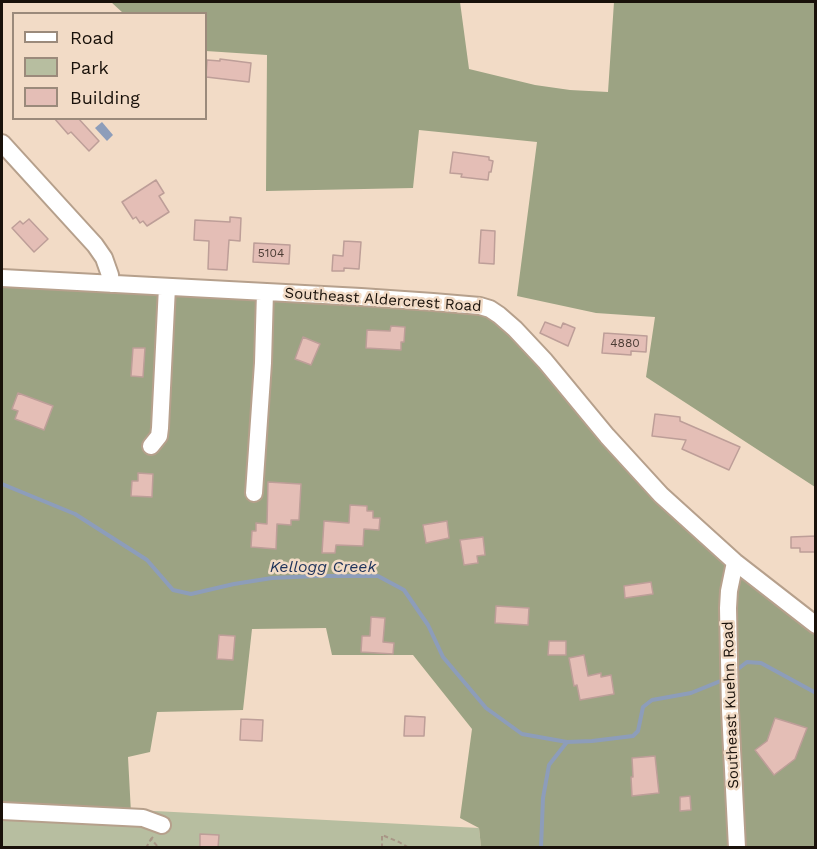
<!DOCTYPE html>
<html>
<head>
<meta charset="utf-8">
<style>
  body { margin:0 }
  #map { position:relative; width:817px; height:849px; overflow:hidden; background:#f2dbc6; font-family:"Work Sans",sans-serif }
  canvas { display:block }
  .frame { position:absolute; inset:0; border:3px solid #19110a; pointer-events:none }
  .legend { position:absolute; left:12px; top:12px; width:195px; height:108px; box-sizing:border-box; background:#f2dbc6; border:2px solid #9b8a7b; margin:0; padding:8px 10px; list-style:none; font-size:18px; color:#19110a }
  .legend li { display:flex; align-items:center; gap:12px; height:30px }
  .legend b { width:30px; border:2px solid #9b8a7b }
</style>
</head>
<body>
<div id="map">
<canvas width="817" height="849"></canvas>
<div class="frame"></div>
<ul class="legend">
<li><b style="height:8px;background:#fff"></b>Road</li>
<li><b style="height:16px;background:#b7bea0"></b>Park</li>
<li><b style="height:16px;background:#e4beb6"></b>Building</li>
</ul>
</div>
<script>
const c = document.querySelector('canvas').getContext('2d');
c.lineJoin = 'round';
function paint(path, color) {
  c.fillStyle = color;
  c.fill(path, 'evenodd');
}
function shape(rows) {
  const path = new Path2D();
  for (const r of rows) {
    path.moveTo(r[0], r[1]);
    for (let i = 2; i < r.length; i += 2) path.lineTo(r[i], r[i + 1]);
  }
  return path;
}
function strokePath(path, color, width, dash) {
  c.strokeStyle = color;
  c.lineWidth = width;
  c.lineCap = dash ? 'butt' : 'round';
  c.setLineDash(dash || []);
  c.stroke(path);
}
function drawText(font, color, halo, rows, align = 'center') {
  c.font = font + ' "Work Sans",sans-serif';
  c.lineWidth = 5;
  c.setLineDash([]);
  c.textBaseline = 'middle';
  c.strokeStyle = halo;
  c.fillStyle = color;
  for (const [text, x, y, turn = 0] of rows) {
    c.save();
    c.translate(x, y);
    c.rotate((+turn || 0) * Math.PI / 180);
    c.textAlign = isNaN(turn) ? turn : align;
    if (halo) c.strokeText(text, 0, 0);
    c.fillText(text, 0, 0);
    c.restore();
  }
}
paint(shape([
  [2,803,479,828,481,847,2,847]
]), '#b7bea0');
paint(shape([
  [111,2,460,2,469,69,535,85,570,90,608,92,614,2,815,2,815,487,646,377,655,317,596,313,517,296,537,142,419,130,413,188,266,191,267,55,206,51,206,14,123,13],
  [2,282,475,310,495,317,658,502,815,628,815,847,481,847,479,828,460,818,472,729,413,655,332,655,326,628,252,629,243,710,157,712,150,752,128,757,131,813,2,805]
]), '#9ca383');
paint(shape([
  [102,122,113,135,107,141,95,128]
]), '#8d9dba');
strokePath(shape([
  [2,484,75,514,147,560,173,590,191,594,234,584,272,578,316,576,378,576,404,590,428,625,443,657,486,708,522,734,567,742,592,741,633,736,638,731,643,707,652,700,691,693,723,680],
  [734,672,747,662,761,663,816,693],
  [541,848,543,798,549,765,567,742]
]), '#8d9dba', 4);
const building = shape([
  [220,59,251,63,249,82,206,77,207,60,220,61,220,59],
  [54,118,78,118,99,141,89,151,71,132,68,134,54,118],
  [453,152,489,157,489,160,493,161,491,172,489,172,488,180,461,177,462,174,450,173,453,152],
  [156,180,164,193,159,196,169,212,147,226,143,221,140,223,136,217,133,219,122,202,156,180],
  [230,217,241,218,240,241,229,240,227,270,208,269,209,241,194,240,195,220,230,222,230,217],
  [29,219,48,239,34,252,12,228,20,221,23,224,29,219],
  [481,230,495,231,494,264,479,263,481,230],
  [344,241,361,242,359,269,344,268,344,271,332,271,333,255,343,256,344,241],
  [254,243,290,245,289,264,253,262,254,243],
  [545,322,561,328,563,323,575,328,568,346,540,333,545,322],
  [391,326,405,327,404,342,401,342,401,350,366,348,367,330,390,331,391,326],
  [604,333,647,336,646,352,631,351,631,355,602,353,604,333],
  [303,337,320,344,311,365,295,359,303,337],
  [133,348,145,348,143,377,131,376,133,348],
  [18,393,53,406,44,430,15,419,18,411,12,409,18,393],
  [655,414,680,417,680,421,740,447,729,470,682,449,686,440,652,436,655,414],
  [138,473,153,474,152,497,131,496,132,481,138,481,138,473],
  [268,482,301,484,299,520,291,520,291,525,277,524,276,549,251,547,252,531,256,531,256,523,267,524,268,482],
  [350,505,367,506,367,511,373,511,373,518,380,518,379,530,364,529,363,546,336,545,335,553,322,553,324,521,349,523,350,505],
  [447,521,449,538,426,543,423,525,447,521],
  [816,536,816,552,800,552,800,548,791,548,791,537,816,536],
  [483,537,485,555,477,556,478,563,464,565,460,540,483,537],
  [651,582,653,594,625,598,624,586,651,582],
  [496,606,529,608,528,625,495,623,496,606],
  [371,617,385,618,383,642,394,643,393,654,361,652,362,636,370,636,371,617],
  [219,635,235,636,233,660,217,659,219,635],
  [549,641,566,641,566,655,548,655,549,641],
  [584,655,588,676,601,673,601,677,611,675,614,694,580,700,577,685,574,686,569,658,584,655],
  [405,716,425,717,424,736,404,736,405,716],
  [775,718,807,728,795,759,774,775,755,750,767,741,775,718],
  [241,719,263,720,262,741,240,740,241,719],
  [655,756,659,793,632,796,631,777,633,777,632,758,655,756],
  [690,796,691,810,680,811,680,797,690,796],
  [200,834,219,835,218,848,200,848,200,834]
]);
paint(building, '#e4beb6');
strokePath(building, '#bd9e98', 1.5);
const minor = shape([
  [2,143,95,245,104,258,110,275,111,284],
  [2,278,361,297,433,302,480,306,490,309,499,315,515,329,545,361,607,436,661,495,735,562,816,625],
  [151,446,159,436,160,428,167,287],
  [254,493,263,363,265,292],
  [735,562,729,591,728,608,730,710,737,848],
  [2,811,143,818,162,825]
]);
strokePath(minor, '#b6a08c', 20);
strokePath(shape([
  [153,837,151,839,159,848],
  [146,848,151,839],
  [382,848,382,835,399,842,409,848]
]), '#a89686', 2, [4.5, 3]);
strokePath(minor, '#fff', 16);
drawText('12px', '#4c3c35', null, [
  ["5104",271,253],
  ["4880",625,343]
]);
drawText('15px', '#19110a', '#f2dbc6', [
  ["Southeast Aldercrest Road",383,300,4],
  ["Southeast Kuehn Road",731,705,-92]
]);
drawText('italic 16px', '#1d325a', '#f2dbc6', [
  ["Kellogg Creek",323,567]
]);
</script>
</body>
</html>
